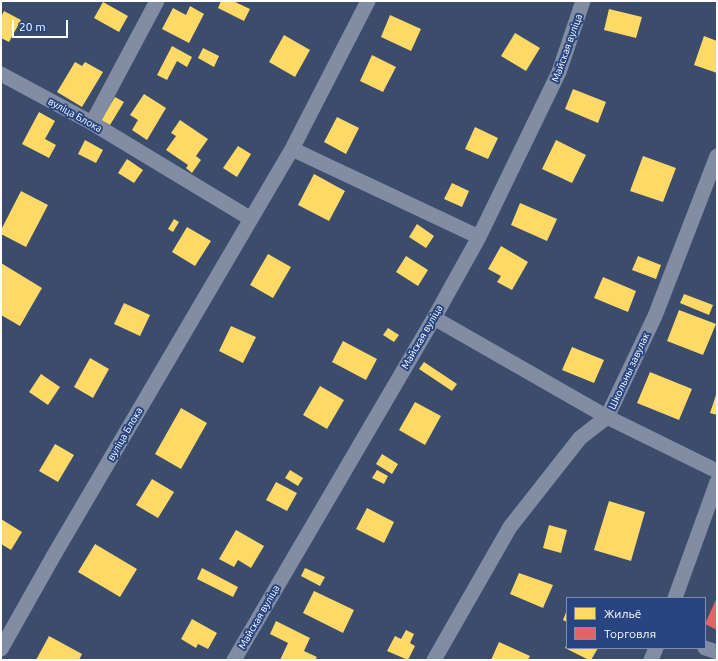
<!DOCTYPE html>
<html>
<head>
<meta charset="utf-8">
<style>
  body { margin:0 }
  #map { position:relative; width:718px; height:661px; overflow:hidden; background:#3c4c6d; font-family:Ubuntu,sans-serif }
  canvas { display:block }
  .frame { position:absolute; inset:0; border:2px solid #fff; pointer-events:none }
  .legend { position:absolute; left:566px; top:597px; width:140px; height:52px; box-sizing:border-box; background:#284581; border:1px solid #7e8fb3; margin:0; padding:5px 7px; list-style:none; font-size:12px; color:#fff }
  .legend li { display:flex; align-items:center; gap:8px; height:20px }
  .legend b { width:20px; border:1px solid #7e8fb3 }
  .scale { position:absolute; left:12px; top:20px; width:56px; height:18px; box-sizing:border-box; border:2px solid #fff; border-top:0; padding-left:5px; font-size:12px; line-height:14px; white-space:nowrap; color:#fff; -webkit-text-stroke:3px #284581; paint-order:stroke }
</style>
</head>
<body>
<div id="map">
<canvas width="718" height="661"></canvas>
<div class="frame"></div>
<ul class="legend">
<li><b style="height:11px;background:#ffd966"></b>Жильё</li>
<li><b style="height:11px;background:#e06666"></b>Торговля</li>
</ul>
<div class="scale">20 m</div>
</div>
<script>
const c = document.querySelector('canvas').getContext('2d');
c.lineJoin = 'round';
function paint(path, color) {
  c.fillStyle = color;
  c.fill(path, 'evenodd');
}
function shape(rows) {
  const path = new Path2D();
  for (const r of rows) {
    path.moveTo(r[0], r[1]);
    for (let i = 2; i < r.length; i += 2) path.lineTo(r[i], r[i + 1]);
  }
  return path;
}
function strokePath(path, color, width, dash) {
  c.strokeStyle = color;
  c.lineWidth = width;
  c.lineCap = dash ? 'butt' : 'round';
  c.setLineDash(dash || []);
  c.stroke(path);
}
function drawText(font, color, halo, rows, align = 'center') {
  c.font = font + ' Ubuntu,sans-serif';
  c.lineWidth = 4;
  c.setLineDash([]);
  c.textBaseline = 'middle';
  c.strokeStyle = halo;
  c.fillStyle = color;
  for (const [text, x, y, turn = 0] of rows) {
    c.save();
    c.translate(x, y);
    c.rotate((+turn || 0) * Math.PI / 180);
    c.textAlign = isNaN(turn) ? turn : align;
    if (halo) c.strokeText(text, 0, 0);
    c.fillText(text, 0, 0);
    c.restore();
  }
}
paint(shape([
  [221,1,233,1,250,9,244,21,218,8],
  [103,2,128,16,119,32,94,18],
  [190,6,204,14,189,43,162,29,173,8,186,15],
  [609,9,642,17,636,38,604,30],
  [4,11,21,20,9,42,1,38,1,17],
  [390,15,421,29,411,51,381,37],
  [515,33,540,48,526,71,501,56],
  [284,35,310,50,295,77,269,62],
  [704,36,717,41,717,73,694,65],
  [172,46,192,57,187,67,177,61,167,80,157,75],
  [203,48,219,56,214,67,198,58],
  [372,55,396,67,383,92,360,81],
  [75,62,82,66,85,62,103,72,82,107,57,92],
  [573,89,606,102,598,123,565,109],
  [144,94,166,108,147,140,132,130,138,120,130,115],
  [115,97,124,102,110,125,101,120],
  [39,112,55,121,45,139,56,145,49,158,22,144],
  [337,117,359,128,346,154,324,142],
  [180,120,208,139,196,156,201,160,192,173,186,168,188,165,166,150,176,136,171,133],
  [475,127,498,138,488,159,465,149],
  [85,140,103,150,96,163,78,154],
  [556,140,586,155,572,183,542,169],
  [238,146,251,154,237,177,223,168],
  [643,156,676,168,663,202,630,191],
  [127,159,143,170,134,183,118,173],
  [314,174,345,191,329,221,298,205],
  [452,183,469,191,462,207,444,199],
  [21,191,48,205,26,247,1,234,1,230],
  [520,203,557,219,547,241,511,225],
  [174,219,179,222,173,232,168,229],
  [417,224,434,236,426,248,409,237],
  [187,227,211,241,195,266,172,252],
  [501,246,528,262,512,290,497,282,501,276,488,269],
  [268,254,291,267,273,298,250,285],
  [406,256,428,270,418,286,396,272],
  [638,256,661,265,656,279,632,270],
  [1,263,42,288,20,326,1,315],
  [603,277,636,291,628,312,594,298],
  [684,294,713,305,709,315,680,303],
  [124,303,150,315,140,336,114,324],
  [679,310,716,324,703,355,667,341],
  [231,326,256,337,243,363,219,351],
  [388,328,399,335,394,342,383,335],
  [343,341,377,359,366,380,332,362],
  [572,347,604,360,594,383,562,370],
  [90,358,109,369,93,398,74,387],
  [424,362,457,384,452,391,419,369],
  [650,372,692,389,679,420,637,403],
  [41,374,60,387,48,405,29,392],
  [320,386,344,400,327,429,303,415],
  [717,392,717,415,710,413],
  [415,402,441,416,425,445,399,430],
  [181,408,207,423,181,469,155,454],
  [55,444,74,455,58,482,39,471],
  [382,454,398,464,392,474,376,464],
  [290,470,303,478,298,486,285,478],
  [377,470,388,476,384,484,372,478],
  [152,479,174,492,158,518,136,505],
  [276,482,297,493,287,511,266,500],
  [609,501,645,512,631,561,594,550],
  [367,508,394,522,384,543,356,529],
  [1,519,22,532,11,550,1,544],
  [549,525,567,530,561,553,543,548],
  [236,530,264,546,251,568,238,560,234,567,219,559],
  [95,544,137,569,120,597,78,572],
  [202,568,238,587,233,597,197,579],
  [305,568,325,577,320,586,301,576],
  [519,573,553,585,543,608,510,594],
  [314,591,354,610,343,633,303,613],
  [567,610,567,622,563,620],
  [192,619,217,633,208,649,198,644,196,648,181,639],
  [276,621,310,638,304,651,317,657,315,660,280,660,288,643,270,634],
  [406,630,414,634,410,643,415,646,408,660,387,651,395,636,401,639],
  [49,636,82,654,79,660,36,660],
  [499,642,530,656,528,660,491,660],
  [567,644,567,648,598,648,591,660,589,660,565,648]
]), '#ffd966');
paint(shape([
  [717,597,717,630,705,624]
]), '#e06666');
strokePath(shape([
  [1,74,92,123,251,219],
  [92,123,157,1],
  [292,149,479,237],
  [434,318,607,417,717,471],
  [675,598,717,482],
  [705,648,717,652],
  [1,649,54,555,292,149,368,1],
  [234,660,434,318,479,237,559,72,583,1],
  [434,660,510,527,580,438,607,417,655,316,717,156],
  [651,660,656,648]
]), '#828da3', 15);
drawText('10px', '#fff', '#284581', [
  ["Майская вуліца",567,48,-70],
  ["вуліца Блока",75,115,29],
  ["Майская вуліца",422,337,-60],
  ["Школьны завулак",629,371,-65],
  ["вуліца Блока",125,434,-60],
  ["Майская вуліца",259,617,-60]
]);
</script>
</body>
</html>
